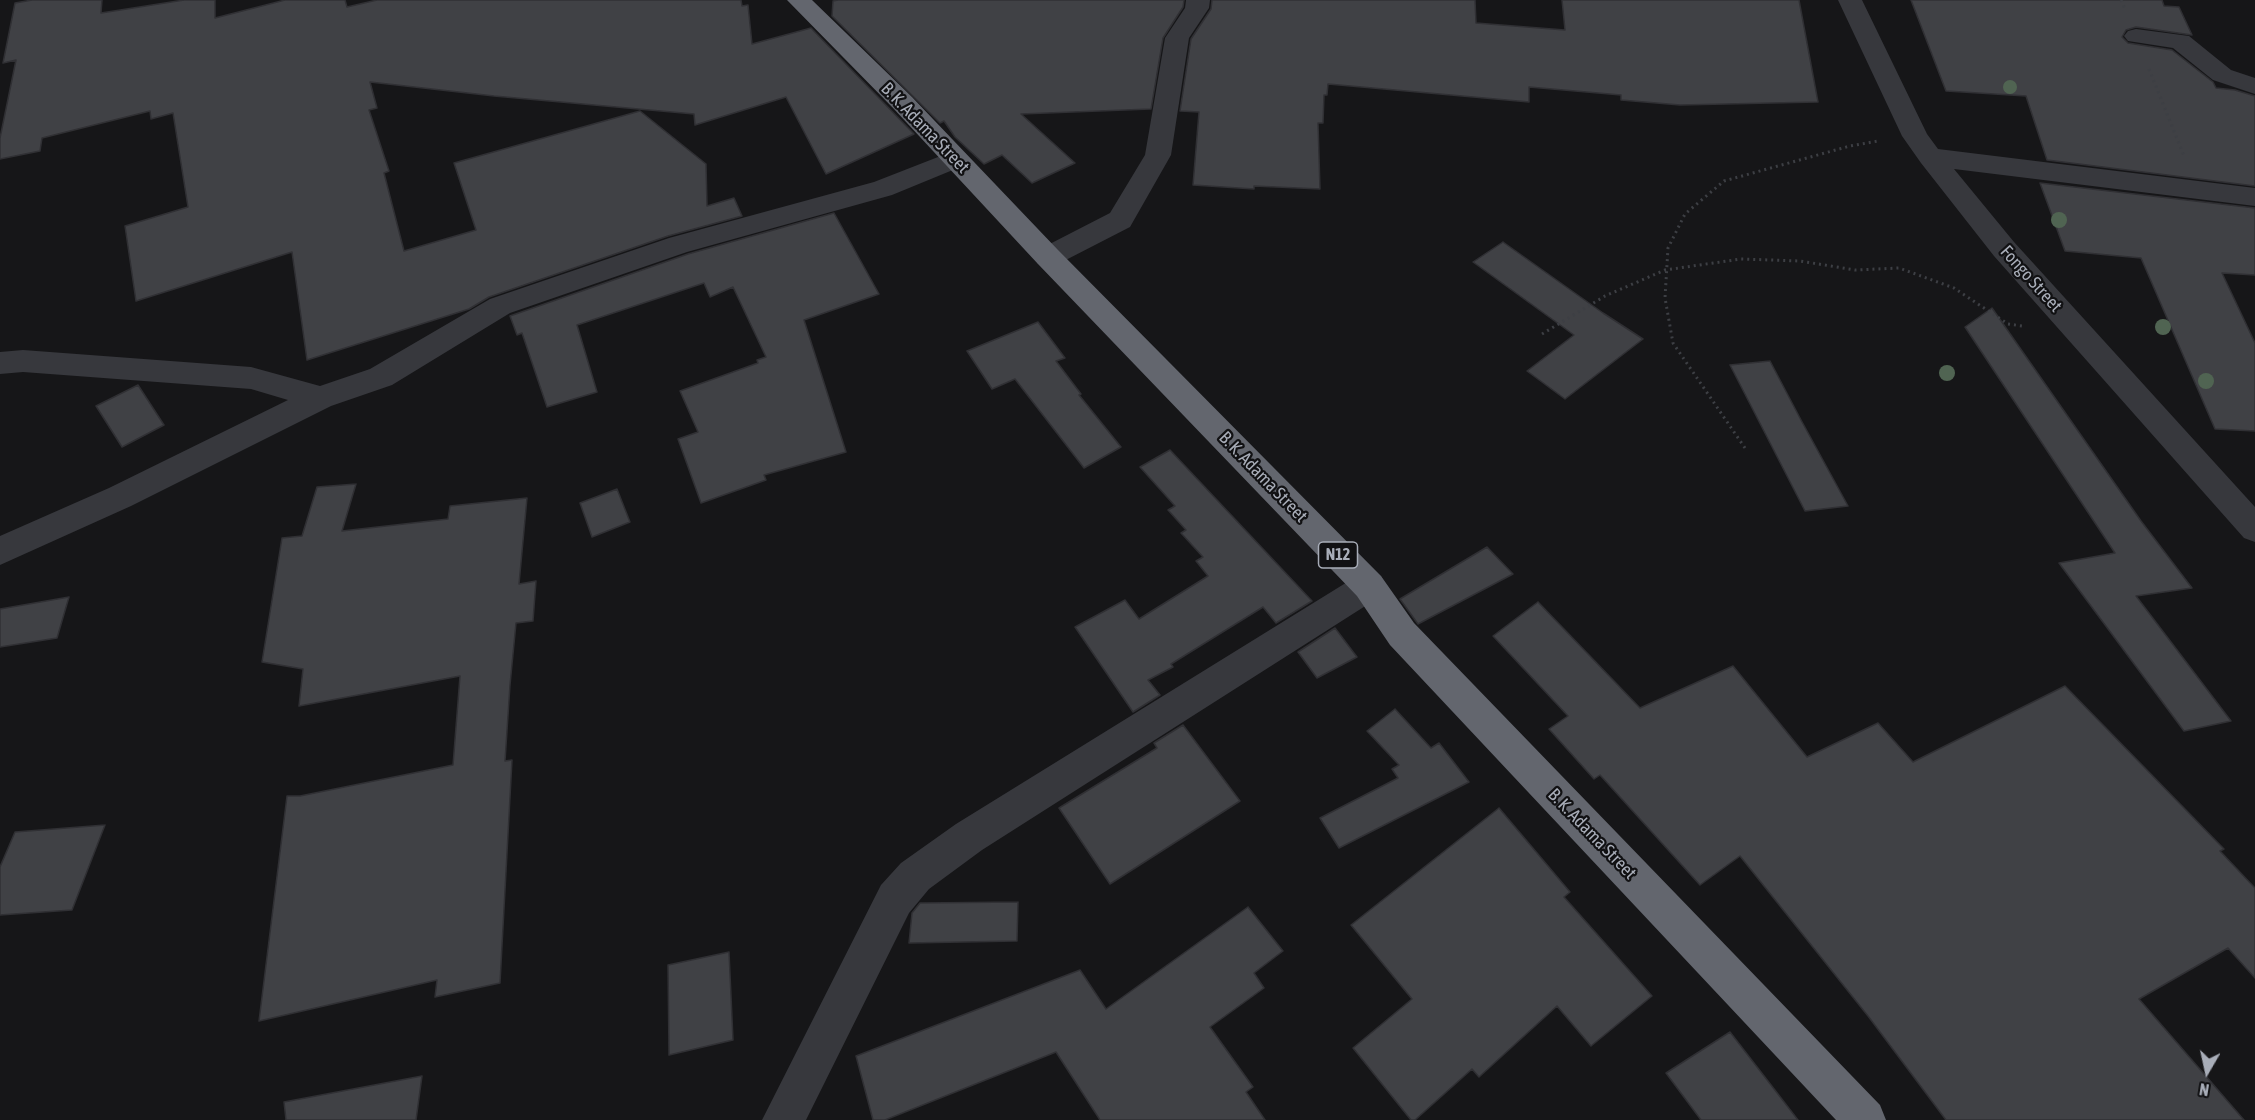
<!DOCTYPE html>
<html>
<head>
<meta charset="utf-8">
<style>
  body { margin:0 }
  #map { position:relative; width:2255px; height:1120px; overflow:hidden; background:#161618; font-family:"Asap Condensed",sans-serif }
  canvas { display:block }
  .north { position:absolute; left:2177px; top:1042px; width:60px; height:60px; -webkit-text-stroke:4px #111113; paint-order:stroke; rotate:189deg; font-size:16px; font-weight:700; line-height:24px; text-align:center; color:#a8adb8 }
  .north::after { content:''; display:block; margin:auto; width:21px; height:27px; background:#a8adb8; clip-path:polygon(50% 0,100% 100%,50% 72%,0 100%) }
</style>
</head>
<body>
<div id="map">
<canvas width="2255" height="1120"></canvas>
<div class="north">N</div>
</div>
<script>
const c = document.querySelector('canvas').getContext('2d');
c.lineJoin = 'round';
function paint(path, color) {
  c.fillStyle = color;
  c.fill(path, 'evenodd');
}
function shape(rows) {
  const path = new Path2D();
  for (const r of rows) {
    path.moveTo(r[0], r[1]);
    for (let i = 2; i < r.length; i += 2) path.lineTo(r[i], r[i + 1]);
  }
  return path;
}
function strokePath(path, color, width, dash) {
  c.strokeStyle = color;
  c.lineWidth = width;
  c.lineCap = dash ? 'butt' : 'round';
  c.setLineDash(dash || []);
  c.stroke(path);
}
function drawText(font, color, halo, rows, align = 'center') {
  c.font = font + ' "Asap Condensed",sans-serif';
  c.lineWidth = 4.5;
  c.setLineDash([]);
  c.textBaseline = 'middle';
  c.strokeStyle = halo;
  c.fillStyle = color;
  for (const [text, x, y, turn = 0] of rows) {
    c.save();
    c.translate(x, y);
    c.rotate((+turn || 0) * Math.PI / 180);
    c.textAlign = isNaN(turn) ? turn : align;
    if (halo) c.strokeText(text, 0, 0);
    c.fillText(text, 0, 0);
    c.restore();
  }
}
const building = shape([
  [32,0,102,0,101,13,184,0,215,0,215,18,285,0,345,0,347,7,377,0,741,0,742,6,748,5,752,44,811,28,914,134,826,174,786,97,695,125,694,114,494,96,370,82,377,108,369,110,389,171,384,173,404,251,476,230,454,163,640,111,706,164,707,206,734,198,742,216,668,236,489,297,469,309,307,360,292,252,136,301,125,226,188,207,173,113,151,119,150,111,42,138,40,151,0,159,0,138,16,60,3,63,15,3,32,0],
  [838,0,1184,0,1183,7,1163,38,1151,109,1021,114,1075,163,1032,183,1002,155,984,164,955,137,944,121,940,123,832,16,833,1,838,0],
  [1212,0,1475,0,1476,23,1565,30,1562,0,1799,0,1818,102,1680,105,1621,100,1621,95,1529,87,1529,102,1328,84,1327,95,1324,95,1323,123,1318,123,1320,189,1254,186,1254,189,1193,185,1199,112,1180,111,1191,39,1211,9,1212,0],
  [1911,0,2162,0,2164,6,2179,7,2192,35,2136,27,2126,30,2122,37,2128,43,2172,50,2213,82,2216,88,2235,90,2255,96,2255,186,2047,160,2026,96,1946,91,1911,0],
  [2040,183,2255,208,2255,275,2222,273,2255,343,2255,431,2215,429,2141,258,2065,251,2040,183],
  [834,213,879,294,804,320,846,452,764,475,766,480,701,503,678,439,698,432,680,391,758,363,757,360,766,357,733,287,710,297,704,283,577,325,597,392,547,407,522,333,517,335,510,316,688,254,834,213],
  [1503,242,1603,313,1643,339,1565,399,1527,371,1574,335,1473,262,1503,242],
  [1992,308,2141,521,2192,588,2136,596,2231,721,2184,731,2059,563,2115,553,1965,327,1992,308],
  [1038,322,1065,358,1056,361,1081,394,1079,395,1121,447,1084,468,1015,379,992,389,967,351,1038,322],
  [1770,361,1801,420,1848,506,1805,511,1730,365,1770,361],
  [138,385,164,425,122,447,96,406,138,385],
  [1170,450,1312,601,1276,623,1263,607,1171,664,1173,667,1148,680,1160,695,1133,712,1075,627,1125,600,1139,619,1208,576,1196,561,1203,557,1181,533,1186,530,1168,510,1175,506,1140,467,1170,450],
  [356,484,342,531,448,519,450,506,527,498,519,584,536,581,533,621,516,623,510,685,505,761,512,760,500,983,435,997,437,980,259,1021,287,796,300,796,453,765,460,676,299,706,303,669,262,662,282,538,302,536,317,487,356,484],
  [617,489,630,522,592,537,580,503,617,489],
  [1487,547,1513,574,1418,624,1400,599,1487,547],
  [69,597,57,638,0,647,0,609,69,597],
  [1538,602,1640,708,1733,666,1807,757,1878,723,1913,762,2065,686,2224,849,2220,851,2255,888,2255,978,2228,948,2139,999,2244,1120,1946,1120,1868,1016,1740,856,1700,885,1600,775,1594,779,1549,729,1568,716,1493,636,1538,602],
  [1335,628,1357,657,1317,678,1298,652,1335,628],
  [1395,709,1431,748,1439,743,1469,782,1339,848,1320,818,1398,778,1392,769,1399,765,1367,731,1395,709],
  [1183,725,1240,801,1110,884,1059,808,1157,748,1154,743,1183,725],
  [1499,808,1570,892,1564,897,1652,996,1591,1046,1557,1006,1479,1077,1472,1069,1415,1120,1411,1120,1353,1048,1412,999,1351,925,1499,808],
  [105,825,72,910,0,915,0,867,15,832,105,825],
  [1018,902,1017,941,909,943,912,913,920,903,1018,902],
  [1248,907,1283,951,1254,973,1264,988,1210,1027,1253,1087,1246,1092,1265,1120,1100,1120,1056,1052,885,1120,873,1120,856,1056,1080,970,1106,1009,1248,907],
  [729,952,733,1040,669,1055,668,965,729,952],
  [1730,1032,1771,1085,1798,1120,1701,1120,1666,1073,1730,1032],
  [422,1076,416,1120,286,1120,284,1102,422,1076]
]);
paint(building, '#404145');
strokePath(building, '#303034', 1.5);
strokePath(shape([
  [2121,0,2125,9],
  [2149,69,2184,156],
  [1542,334,1605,296,1665,270,1741,259,1800,261,1855,270,1899,268,1954,288,2008,324,2022,326],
  [1745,448,1673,343,1665,298,1668,248,1685,214,1724,181,1850,146,1878,141]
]), '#3d3f44', 3, [2, 4]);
paint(shape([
  [1186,0,1210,0,1209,8,1189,38,1171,155,1130,227,1058,264,1048,267,1038,264,1034,257,1038,250,1110,213,1145,155,1165,38,1185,8,1186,0],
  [1838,0,1862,0,1927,134,1938,149,2255,188,2255,206,1954,169,2014,242,2255,507,2255,542,2244,538,1994,256,1921,163,1902,136,1838,0],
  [2136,29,2189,36,2231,70,2255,78,2255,94,2213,80,2173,48,2128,41,2124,36,2128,31,2136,29],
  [956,150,965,153,969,159,965,165,892,195,687,252,510,313,392,385,331,406,131,506,0,565,0,536,109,488,288,400,251,389,23,372,0,374,0,352,23,350,251,367,320,386,370,369,490,299,669,238,874,182,956,150],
  [1369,572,1381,576,1386,586,1381,596,982,850,929,889,909,913,806,1120,762,1120,881,885,901,863,956,824,1357,576,1369,572]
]), '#37383d');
paint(shape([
  [787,0,812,0,912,97,1058,250,1381,576,1414,623,1880,1105,1886,1120,1836,1120,1390,645,1357,596,1038,264,894,109,787,0]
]), '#63666e');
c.fillStyle = '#506452';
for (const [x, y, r] of [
  [2010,87,7],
  [2059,220,8],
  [2163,327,8],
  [1947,373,8],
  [2206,381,8]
]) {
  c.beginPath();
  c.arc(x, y, r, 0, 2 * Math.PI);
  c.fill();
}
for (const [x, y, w] of [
  [1338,555,39]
]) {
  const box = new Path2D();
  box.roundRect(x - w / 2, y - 13, w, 26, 4.5);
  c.fillStyle = '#111113';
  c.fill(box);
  strokePath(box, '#a8adb8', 1.5);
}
drawText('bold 16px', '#a8adb8', null, [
  ["N12",1338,555]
]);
drawText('18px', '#a8adb8', '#111113', [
  ["B. K. Adama Street",925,128,46],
  ["Fongo Street",2031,279,48],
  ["B. K. Adama Street",1263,477,46],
  ["B. K. Adama Street",1592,834,46]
]);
</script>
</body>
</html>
